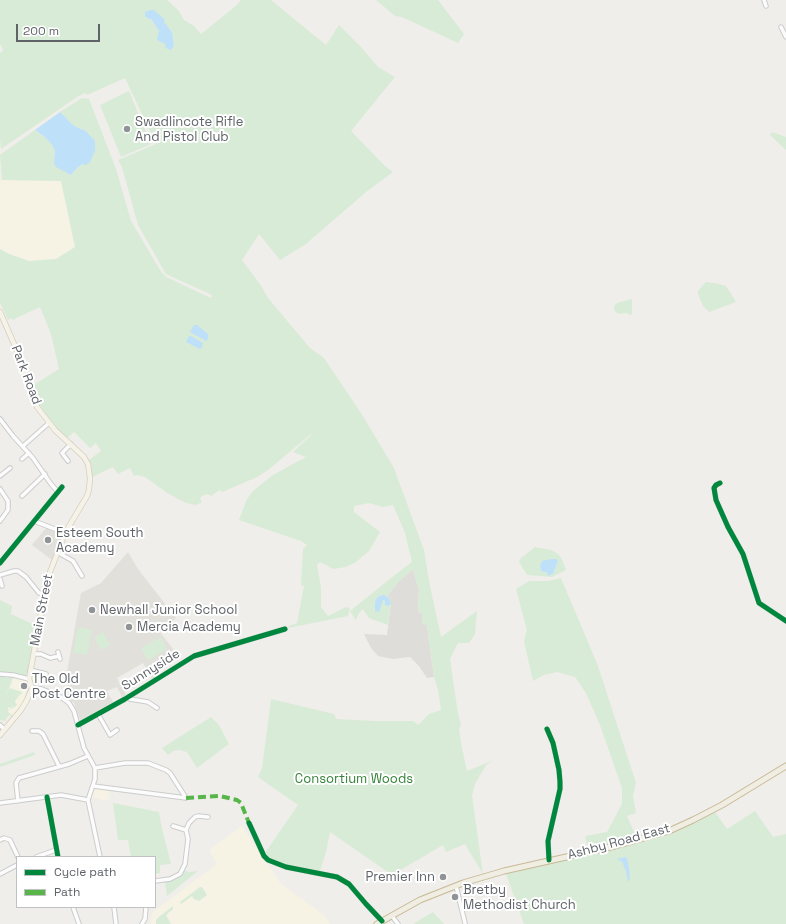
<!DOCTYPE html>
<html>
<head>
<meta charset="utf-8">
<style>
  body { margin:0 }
  #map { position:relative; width:786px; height:924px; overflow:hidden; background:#efeeea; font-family:"Space Grotesk",sans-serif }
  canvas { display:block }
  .legend { position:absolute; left:16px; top:856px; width:140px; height:52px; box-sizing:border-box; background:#fff; border:1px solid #bfc1c3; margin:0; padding:5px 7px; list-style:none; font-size:12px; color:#5f6368 }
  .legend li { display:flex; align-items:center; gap:8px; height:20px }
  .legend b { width:20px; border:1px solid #bfc1c3 }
  .scale { position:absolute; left:16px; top:24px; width:84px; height:18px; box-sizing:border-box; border:2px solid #5f6368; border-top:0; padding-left:5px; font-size:12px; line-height:14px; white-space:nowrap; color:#5f6368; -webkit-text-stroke:3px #fff; paint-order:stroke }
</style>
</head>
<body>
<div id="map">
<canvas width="786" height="924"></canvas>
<ul class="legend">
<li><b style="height:5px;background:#00873e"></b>Cycle path</li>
<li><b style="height:5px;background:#58b549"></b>Path</li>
</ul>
<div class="scale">200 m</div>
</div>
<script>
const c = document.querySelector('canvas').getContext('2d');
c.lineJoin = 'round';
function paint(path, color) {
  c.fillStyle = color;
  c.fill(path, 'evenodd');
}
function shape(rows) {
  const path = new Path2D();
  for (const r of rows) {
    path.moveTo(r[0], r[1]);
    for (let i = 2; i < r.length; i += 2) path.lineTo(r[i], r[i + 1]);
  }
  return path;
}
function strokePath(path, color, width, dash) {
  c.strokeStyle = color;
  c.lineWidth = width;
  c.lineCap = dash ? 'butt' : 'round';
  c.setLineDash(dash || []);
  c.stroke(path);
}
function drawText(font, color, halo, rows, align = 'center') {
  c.font = font + ' "Space Grotesk",sans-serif';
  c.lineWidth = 4;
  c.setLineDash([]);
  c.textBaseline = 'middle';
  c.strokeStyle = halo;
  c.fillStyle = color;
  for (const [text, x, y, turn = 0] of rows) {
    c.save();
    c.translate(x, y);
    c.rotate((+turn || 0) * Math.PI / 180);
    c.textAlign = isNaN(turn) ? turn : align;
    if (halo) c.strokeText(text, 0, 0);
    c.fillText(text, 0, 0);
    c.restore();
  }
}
paint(shape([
  [0,180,61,181,75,247,56,259,29,261,9,254,0,249],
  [32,672,41,674,37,685,31,681],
  [14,676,27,681,24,702,13,716,0,706,6,694,12,685],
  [95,788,110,790,108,801,92,797],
  [242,826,280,883,324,915,330,924,151,924,152,913,217,864,209,850]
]), '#f7f3e4');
paint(shape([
  [413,569,419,590,418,612,422,613,427,625,434,677,427,678,419,666,410,657,393,659,378,656,371,648,364,634,387,635,391,603,387,596,399,581]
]), '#dfddda');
paint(shape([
  [46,528,62,534,52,560,32,545],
  [128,552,138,569,176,618,160,632,173,649,173,652,157,665,162,674,152,679,143,663,117,678,126,695,122,697,117,687,107,691,113,702,80,720,74,703,65,696,69,679,67,678,67,672,81,593,101,583]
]), '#e2e0da');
paint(shape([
  [0,0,167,0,179,11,184,20,194,26,201,34,237,5,241,0,271,0,326,45,339,25,360,46,378,67,395,77,351,131,385,166,393,172,366,192,306,244,280,260,259,234,242,260,262,287,268,298,310,348,324,358,361,413,394,468,424,550,429,581,441,637,477,611,475,634,469,643,458,643,450,659,458,714,461,724,459,729,461,743,467,771,494,760,487,764,482,772,475,784,472,796,483,874,465,844,446,852,443,845,392,875,330,832,326,852,320,871,286,865,268,857,265,853,298,805,258,777,262,768,271,699,334,714,336,719,375,721,413,721,418,725,429,714,441,710,438,690,434,677,427,625,422,624,422,613,418,612,419,590,413,569,399,581,387,596,390,598,391,603,388,625,369,618,363,609,359,613,356,620,350,611,391,578,412,562,405,533,393,505,383,507,369,503,354,506,354,512,380,532,369,551,356,562,346,567,333,569,320,562,317,565,321,587,321,607,328,616,346,607,350,608,348,616,288,628,289,626,297,623,304,586,301,585,303,549,307,545,301,541,239,520,247,499,253,491,273,475,306,457,293,452,312,434,311,434,268,470,257,477,227,490,222,492,220,490,211,496,208,494,202,496,200,498,202,502,196,505,186,503,167,493,145,477,137,475,134,476,130,468,118,474,113,467,92,477,92,467,89,460,101,451,96,443,90,448,74,432,67,438,59,430,44,414,32,386,59,369,51,334,40,307,12,320,11,318,8,320,0,303,0,249,9,254,29,261,56,259,75,247,61,181,2,180,0,155,35,130,45,137,52,145,55,151,54,163,71,175,78,167,83,164,95,141,86,131,74,126,60,112,82,98,89,99,116,169,131,221,160,270,166,277,211,298,212,295,166,274,138,225,122,167,118,160,156,144,125,78,87,95,85,93,77,97,1,149,0,139,0,53,2,52,3,49,0,44],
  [150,10,154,10,168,29,171,30,172,32,174,46,159,31,151,19,147,11],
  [384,595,387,607,385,605,385,601,383,600,375,611,375,603],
  [376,0,438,0,464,34,458,43,402,17,395,16],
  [129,91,151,144,121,157,100,105],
  [772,132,786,137,786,150,770,135],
  [706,282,715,283,726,286,736,302,709,312,703,306,698,294,698,291],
  [632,299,632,314,630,315,627,313,618,314,614,310,615,305,617,303],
  [535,547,551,550,558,554,562,559,566,570,552,577,527,575,519,562,521,558],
  [551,559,557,560,558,561,553,574,548,575,548,573,541,571,540,565],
  [561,578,598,666,636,783,633,796,636,813,627,816,635,834,650,835,588,850,585,836,607,832,622,804,622,788,600,725,586,693,575,677,557,672,544,675,533,681,524,641,527,630,516,589,529,581,548,581],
  [0,600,12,606,11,614,37,626,27,677,0,673],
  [78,627,92,630,87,655,73,653],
  [103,632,110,645,101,650,94,638],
  [161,637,167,649,148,660,141,648],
  [0,676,8,678,9,676,13,676,10,686,6,694,10,688,22,692,21,695,15,693,20,695,17,698,19,699,16,699,15,702,17,705,14,708,11,705,13,708,12,709,9,707,8,709,10,710,7,711,13,716,12,717,10,715,6,718,6,721,7,721,0,720],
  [211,717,219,725,229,744,197,768,187,752,180,750,173,751,168,755,162,748],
  [34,752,35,755,0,767,0,764],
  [113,803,159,812,162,829,171,864,160,865,160,873,156,874,155,857,131,857,128,840,118,840],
  [755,811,773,837,786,834,786,924,524,924,506,874,658,838,675,832,715,812,727,829],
  [184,870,189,872,198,871,167,896,165,882,176,879],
  [200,887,202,887,207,895,199,901,194,899,192,896,181,904,180,902],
  [173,906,173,909,166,915,171,924,156,924,156,920,160,916],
  [433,912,444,924,413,924]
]), '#d8ebd6');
paint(shape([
  [150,10,154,10,165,20,164,22,172,32,174,46,171,50,166,48,165,44,157,40,159,31,151,19,147,18,145,16,145,12],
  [60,112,74,126,86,131,95,141,95,151,90,162,86,165,83,164,78,167,71,175,56,167,54,163,55,151,52,145,45,137,35,130],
  [194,325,197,325,208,334,208,339,206,341,190,332],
  [189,336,191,336,203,343,202,347,200,349,186,342],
  [551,559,556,559,558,561,553,574,547,576,548,573,541,571,540,565,542,561],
  [384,595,389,598,391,603,390,605,386,606,385,605,385,601,383,600,379,612,375,611,375,603,376,599,379,596],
  [625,857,627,858,629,868,630,878,628,882,626,871,622,862,617,859]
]), '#bfe0f9');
const minor = shape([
  [764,0,766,6],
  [781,27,786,37],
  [0,419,13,436,33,458,51,484,58,492],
  [23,446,49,423],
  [22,459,29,453],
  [68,461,62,453,71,444],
  [0,476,10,468],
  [720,483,716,485,714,488,716,500,728,527,743,554,759,603,786,621],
  [0,489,8,501,8,510,0,521],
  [22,496,45,474],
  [34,521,65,533],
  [57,552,73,561,82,576],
  [0,563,62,487],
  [0,575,14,571,18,571,26,577,39,593,44,594],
  [0,579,2,586],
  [58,652,60,659],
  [34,654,41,654,50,658,59,656],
  [30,670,46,674],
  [0,674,13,675,29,679],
  [32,688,42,689,61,697,69,703,74,711,84,748,95,768,95,779,88,800,100,857],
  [128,697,130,699,148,702,157,708],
  [98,714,110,735,117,730],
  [0,725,4,729],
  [78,725,125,699,194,656,285,629],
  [547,729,553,743,559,770,560,782,560,789,548,841,549,860],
  [32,731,39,731,43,734,59,766],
  [95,768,125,763,148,763,166,770,170,773,186,798],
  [93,786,186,798],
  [47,797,58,857],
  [18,801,16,783,19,778,69,764,88,756],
  [0,803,61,795,88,800],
  [249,823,264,856,268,860,286,867,337,877,349,884,366,904,382,921],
  [173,826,186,830],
  [0,840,4,838,10,840,18,857],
  [36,857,56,850],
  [0,874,17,865],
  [155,881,170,879,180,874,185,864,188,839,186,830,189,823,195,817,198,816,208,817],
  [456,886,465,923],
  [73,907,79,924],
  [114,907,116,924],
  [392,916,398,924],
  [142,924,145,919,146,907]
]);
const major = shape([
  [0,312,18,353,37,407,55,430,84,457,88,464,90,478,89,490,87,496,65,533,47,580,29,679,32,688,27,700,21,710,0,735]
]);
const highway = shape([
  [377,924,420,900,463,883,504,871,615,846,669,831,693,820,722,805,786,766]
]);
strokePath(minor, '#cbcccc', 5.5);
strokePath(major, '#d7ceb8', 6);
strokePath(highway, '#c8b996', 7);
strokePath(minor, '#fdfcfc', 3.5);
strokePath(major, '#f4f2e9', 4.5);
strokePath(highway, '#f0ede3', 5);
strokePath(shape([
  [186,798,220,796,237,800,241,803,249,823]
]), '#58b549', 4, [8, 4]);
strokePath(shape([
  [720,483,716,485,714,488,716,500,728,527,743,554,759,603,786,621],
  [0,563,62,487],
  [78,725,125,699,194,656,285,629],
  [547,729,553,743,559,770,560,782,560,789,548,841,549,860],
  [47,797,58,857],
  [249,823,264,856,268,860,286,867,337,877,349,884,366,904,382,921]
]), '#00873e', 5);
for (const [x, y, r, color] of [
  [127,129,4,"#919496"],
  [48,540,4,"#919496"],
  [92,610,4,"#919496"],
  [129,627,4,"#919496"],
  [24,686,4,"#919496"],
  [443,877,4,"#919496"],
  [455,897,4,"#919496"]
]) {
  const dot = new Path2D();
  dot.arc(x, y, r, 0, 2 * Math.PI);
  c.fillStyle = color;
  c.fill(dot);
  strokePath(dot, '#fff', 1.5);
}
drawText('13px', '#5f6368', '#fff', [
  ["Swadlincote Rifle",135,122],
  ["And Pistol Club",135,137],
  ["Esteem South",56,533],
  ["Academy",56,548],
  ["Newhall Junior School",100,610],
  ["Mercia Academy",137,627],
  ["The Old",32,679],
  ["Post Centre",32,694],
  ["Premier Inn",435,877,"right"],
  ["Bretby",463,890],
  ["Methodist Church",463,905]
], 'left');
drawText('13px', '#5f6368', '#fff', [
  ["Park Road",26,375,69],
  ["Main Street",42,610,-79],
  ["Sunnyside",151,670,-32],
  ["Ashby Road East",619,842,-15]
]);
drawText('13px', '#348238', '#fff', [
  ["Consortium Woods",354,779]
]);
</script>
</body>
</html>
